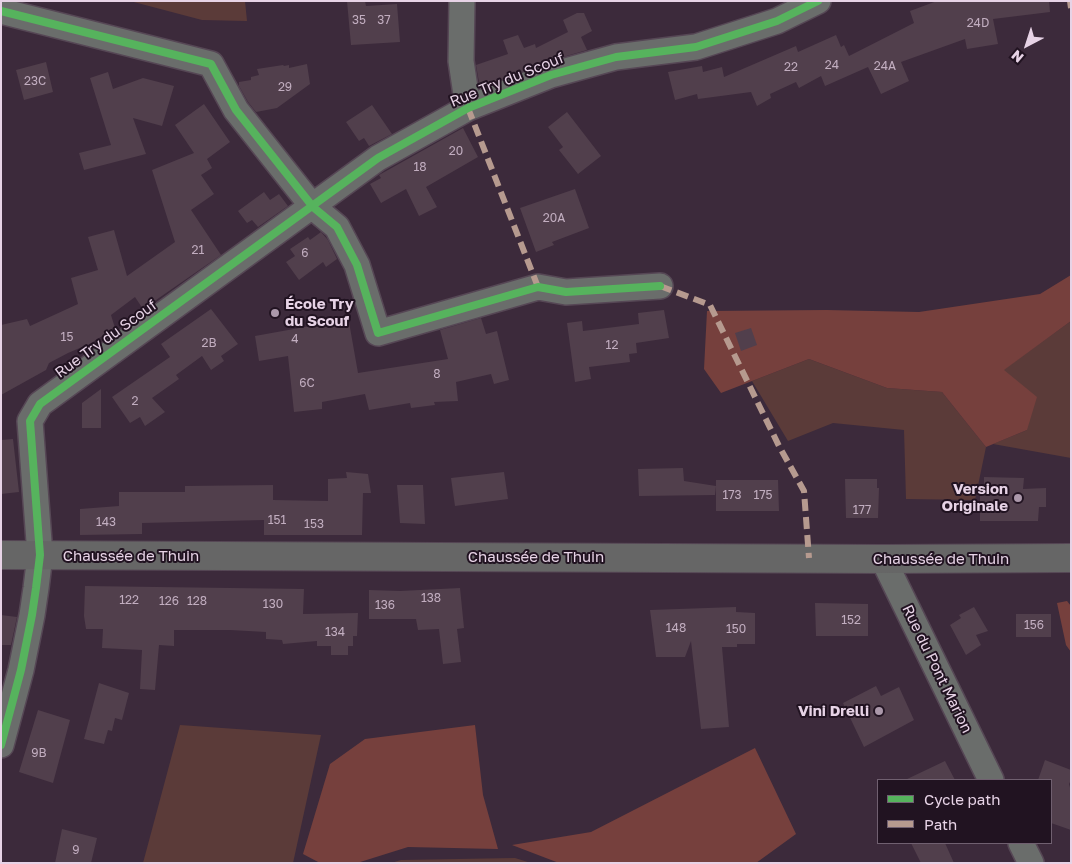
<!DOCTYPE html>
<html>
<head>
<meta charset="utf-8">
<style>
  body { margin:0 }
  #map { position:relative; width:1072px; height:864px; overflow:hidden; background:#3c2a3b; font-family:"Golos Text",sans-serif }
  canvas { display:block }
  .frame { position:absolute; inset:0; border:2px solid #e7d3e6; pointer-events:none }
  .legend { position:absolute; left:877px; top:779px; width:175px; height:65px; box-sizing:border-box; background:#211321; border:1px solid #706070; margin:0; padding:6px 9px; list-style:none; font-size:15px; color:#e7d3e6 }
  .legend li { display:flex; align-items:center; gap:10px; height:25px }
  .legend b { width:25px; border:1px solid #706070 }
  .north { position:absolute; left:1002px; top:20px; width:50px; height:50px; -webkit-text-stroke:4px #211321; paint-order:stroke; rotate:220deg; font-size:14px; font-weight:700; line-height:20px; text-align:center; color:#e7d3e6 }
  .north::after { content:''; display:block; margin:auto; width:18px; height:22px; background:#e7d3e6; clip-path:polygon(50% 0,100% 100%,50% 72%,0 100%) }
</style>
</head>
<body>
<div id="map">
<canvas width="1072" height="864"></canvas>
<div class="frame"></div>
<ul class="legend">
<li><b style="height:6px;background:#56b35d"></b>Cycle path</li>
<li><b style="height:6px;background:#b69a8f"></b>Path</li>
</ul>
<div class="north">N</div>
</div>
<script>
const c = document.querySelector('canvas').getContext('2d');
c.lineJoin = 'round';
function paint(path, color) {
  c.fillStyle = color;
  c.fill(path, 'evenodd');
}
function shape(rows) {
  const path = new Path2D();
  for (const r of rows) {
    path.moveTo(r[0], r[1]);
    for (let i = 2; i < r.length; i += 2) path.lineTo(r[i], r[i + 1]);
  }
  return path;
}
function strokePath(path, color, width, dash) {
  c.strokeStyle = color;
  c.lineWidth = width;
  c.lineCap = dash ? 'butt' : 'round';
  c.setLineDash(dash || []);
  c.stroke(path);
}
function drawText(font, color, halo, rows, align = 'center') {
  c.font = font + ' "Golos Text",sans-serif';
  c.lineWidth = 4;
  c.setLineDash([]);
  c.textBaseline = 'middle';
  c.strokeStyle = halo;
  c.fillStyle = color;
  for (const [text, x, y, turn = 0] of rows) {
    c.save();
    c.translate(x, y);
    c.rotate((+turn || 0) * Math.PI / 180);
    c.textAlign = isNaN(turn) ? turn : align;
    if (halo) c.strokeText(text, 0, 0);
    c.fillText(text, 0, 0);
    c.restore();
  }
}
paint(shape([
  [130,1,245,1,247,21,202,20],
  [1071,321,1071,458,993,444,1027,430,1003,370],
  [809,359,887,388,942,392,986,447,975,500,906,499,904,430,833,423,788,441,752,381],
  [180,725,321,735,293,863,143,863],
  [515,858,531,863,391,863,401,860]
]), '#5b3b39');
paint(shape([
  [1071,275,1071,321,1004,370,1037,397,1027,430,986,447,942,392,887,388,809,359,721,393,704,369,707,311,826,310,919,312,1040,294],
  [1067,601,1071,606,1071,652,1066,645,1057,603],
  [475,725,483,795,498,849,408,847,357,863,320,863,303,854,330,764,365,739],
  [755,748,796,834,756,863,559,863,512,845,591,832]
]), '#76403d');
paint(shape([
  [347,1,365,1,366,6,397,4,400,42,351,45],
  [937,1,1049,1,1050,12,993,19,998,44,967,49,965,39,901,62,909,81,881,94,868,67,825,86,821,76,799,88,796,82,770,94,771,98,757,106,751,92,698,99,697,94,675,100,668,72,702,66,703,72,722,67,724,77,796,46,798,52,836,35,841,47,844,45,849,56,914,23,910,11],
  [577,13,584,13,592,31,581,37,587,50,546,62,480,88,476,65,508,54,503,40,518,35,524,48,535,44,536,48,568,32,563,20],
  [46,62,53,92,24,100,16,70],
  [307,64,310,84,277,108,256,112,248,102,239,86,239,82,251,80,251,77,259,75,257,69,283,65,284,66,289,65,289,68],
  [108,72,113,89,143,78,174,86,162,126,133,118,146,154,84,170,79,153,111,145,90,78],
  [204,104,230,142,207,159,212,168,201,175,214,194,191,210,221,255,143,309,135,297,111,315,115,328,83,348,82,347,68,353,49,363,46,370,1,395,1,325,27,319,30,326,78,304,71,278,98,270,88,237,114,230,127,276,175,242,152,170,194,153,175,125],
  [372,105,392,134,369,146,364,138,359,141,346,122],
  [567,112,601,156,578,174,559,150,563,147,548,127],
  [463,128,478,157,426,187,437,207,419,216,406,189,381,203,370,184,381,178,379,175],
  [575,189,589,228,552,242,554,245,536,252,520,208],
  [264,192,270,200,279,194,288,206,258,227,252,220,247,223,238,211],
  [321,232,328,240,337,259,326,267,323,262,299,280,286,262,295,256,290,249,308,237,310,240],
  [211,309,238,344,221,356,224,361,211,370,202,356,176,375,179,379,152,398,165,412,145,426,140,417,130,423,112,397,170,357,161,344],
  [664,310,669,338,636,343,637,353,629,354,630,362,589,367,591,379,575,382,567,323,582,321,583,331,639,324,638,313],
  [481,318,486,334,497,331,509,380,494,384,491,374,456,382,458,401,434,402,435,405,411,408,410,403,369,410,365,394,322,402,322,409,294,412,288,356,259,361,255,336,338,321,338,324,349,322,358,373,448,359,440,330],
  [751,328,757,345,741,351,735,333],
  [101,389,101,428,82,428,82,403],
  [13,439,19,492,1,494,1,440],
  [683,468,684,481,716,486,715,495,639,496,638,469],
  [346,472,368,474,371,493,363,493,362,535,264,535,264,520,142,523,142,534,80,535,80,509,119,506,119,492,185,492,185,486,273,485,273,500,328,501,328,479,347,478],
  [504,472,508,499,455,506,451,478],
  [984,477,1024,478,1023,489,1046,488,1046,507,1039,507,1038,521,980,521,980,485,984,485],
  [845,479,877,479,877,488,879,488,878,518,846,518],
  [716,480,778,480,779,511,716,511],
  [397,485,423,485,425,524,400,523],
  [85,586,304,589,303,614,358,613,357,636,353,636,353,646,348,646,348,655,331,655,331,646,317,646,317,641,283,644,282,640,266,639,266,632,230,630,174,630,174,646,159,645,155,690,140,689,142,650,102,648,103,629,86,629,84,616],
  [460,588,464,628,457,629,461,662,443,664,439,629,418,630,416,619,369,619,369,590,400,591],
  [815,603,868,604,868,636,816,636],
  [736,607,736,612,755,613,755,644,737,644,737,647,722,647,729,727,701,729,691,641,685,657,656,657,650,610],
  [974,607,988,631,976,635,981,645,966,655,950,625,961,618,959,615],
  [1016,614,1051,614,1051,637,1016,637],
  [1,615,17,617,11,645,1,645],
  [99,683,129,693,122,720,115,718,112,731,108,730,104,744,84,739],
  [876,686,881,696,899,687,914,720,864,747,843,703],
  [38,710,70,720,53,783,19,772],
  [1045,760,1071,770,1071,780,1069,784,1071,791,1071,830,1051,823,1051,780,1038,780],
  [945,761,955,780,905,780],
  [62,829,97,838,91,863,55,863],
  [911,843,945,843,954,863,921,863]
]), '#513f4c');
const street = shape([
  [462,1,461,61,468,108],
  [1,11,211,64,236,110,313,207,337,227,357,265,378,333,538,287,566,292,660,286],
  [883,559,991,780],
  [1,745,21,670,32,615,36,588,40,555,30,421,40,404,378,158,468,108,551,75,616,57,696,47,777,21,818,1],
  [1021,843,1031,863]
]);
const secondary = shape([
  [1,555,883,559,1071,558]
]);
strokePath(street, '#564755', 28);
strokePath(secondary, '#564755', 30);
strokePath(street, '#6a6d6b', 25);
strokePath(secondary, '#666', 28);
strokePath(shape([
  [1070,1,1071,8],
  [468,108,538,287],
  [660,286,710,305,779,446,804,491,809,558]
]), '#b69a8f', 6, [12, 6]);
strokePath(shape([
  [1,11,211,64,236,110,313,207,337,227,357,265,378,333,538,287,566,292,660,286],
  [1,745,21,670,32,615,36,588,40,555,30,421,40,404,378,158,468,108,551,75,616,57,696,47,777,21,818,1]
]), '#56b35d', 8);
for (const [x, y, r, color] of [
  [275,313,5,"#ab98aa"],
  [1018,498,5,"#ab98aa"],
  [879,711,5,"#ab98aa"]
]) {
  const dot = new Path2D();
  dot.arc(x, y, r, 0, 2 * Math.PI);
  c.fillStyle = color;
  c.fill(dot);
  strokePath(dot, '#211321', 2);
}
drawText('12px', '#c2aec0', null, [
  ["35",359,20],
  ["37",384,20],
  ["24D",978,23],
  ["24",832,65],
  ["24A",885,66],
  ["22",791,67],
  ["23C",35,81],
  ["29",285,87],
  ["20",456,151],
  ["18",420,167],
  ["20A",554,218],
  ["21",198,250],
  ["6",305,253],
  ["15",67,337],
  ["4",295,339],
  ["2B",209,343],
  ["12",612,345],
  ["8",437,374],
  ["6C",307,383],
  ["2",135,401],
  ["173",732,495],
  ["175",763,495],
  ["177",862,510],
  ["151",277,520],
  ["143",106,522],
  ["153",314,524],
  ["138",431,598],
  ["122",129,600],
  ["126",169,601],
  ["128",197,601],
  ["130",273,604],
  ["136",385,605],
  ["152",851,620],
  ["156",1034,625],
  ["148",676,628],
  ["150",736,629],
  ["134",335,632],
  ["9B",39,753],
  ["9",76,850]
]);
drawText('15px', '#e7d3e6', '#211321', [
  ["Rue Try du Scouf",507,80,-22],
  ["Rue Try du Scouf",106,339,-36],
  ["Chaussée de Thuin",131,556],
  ["Chaussée de Thuin",536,557],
  ["Chaussée de Thuin",941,559],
  ["Rue du Pont Marion",937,669,64]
]);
drawText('bold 15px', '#e7d3e6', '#211321', [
  ["École Try",285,304,"left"],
  ["du Scouf",285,321,"left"],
  ["Version",1008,489],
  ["Originale",1008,506],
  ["Vini Drelli",869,711]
], 'right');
</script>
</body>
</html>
